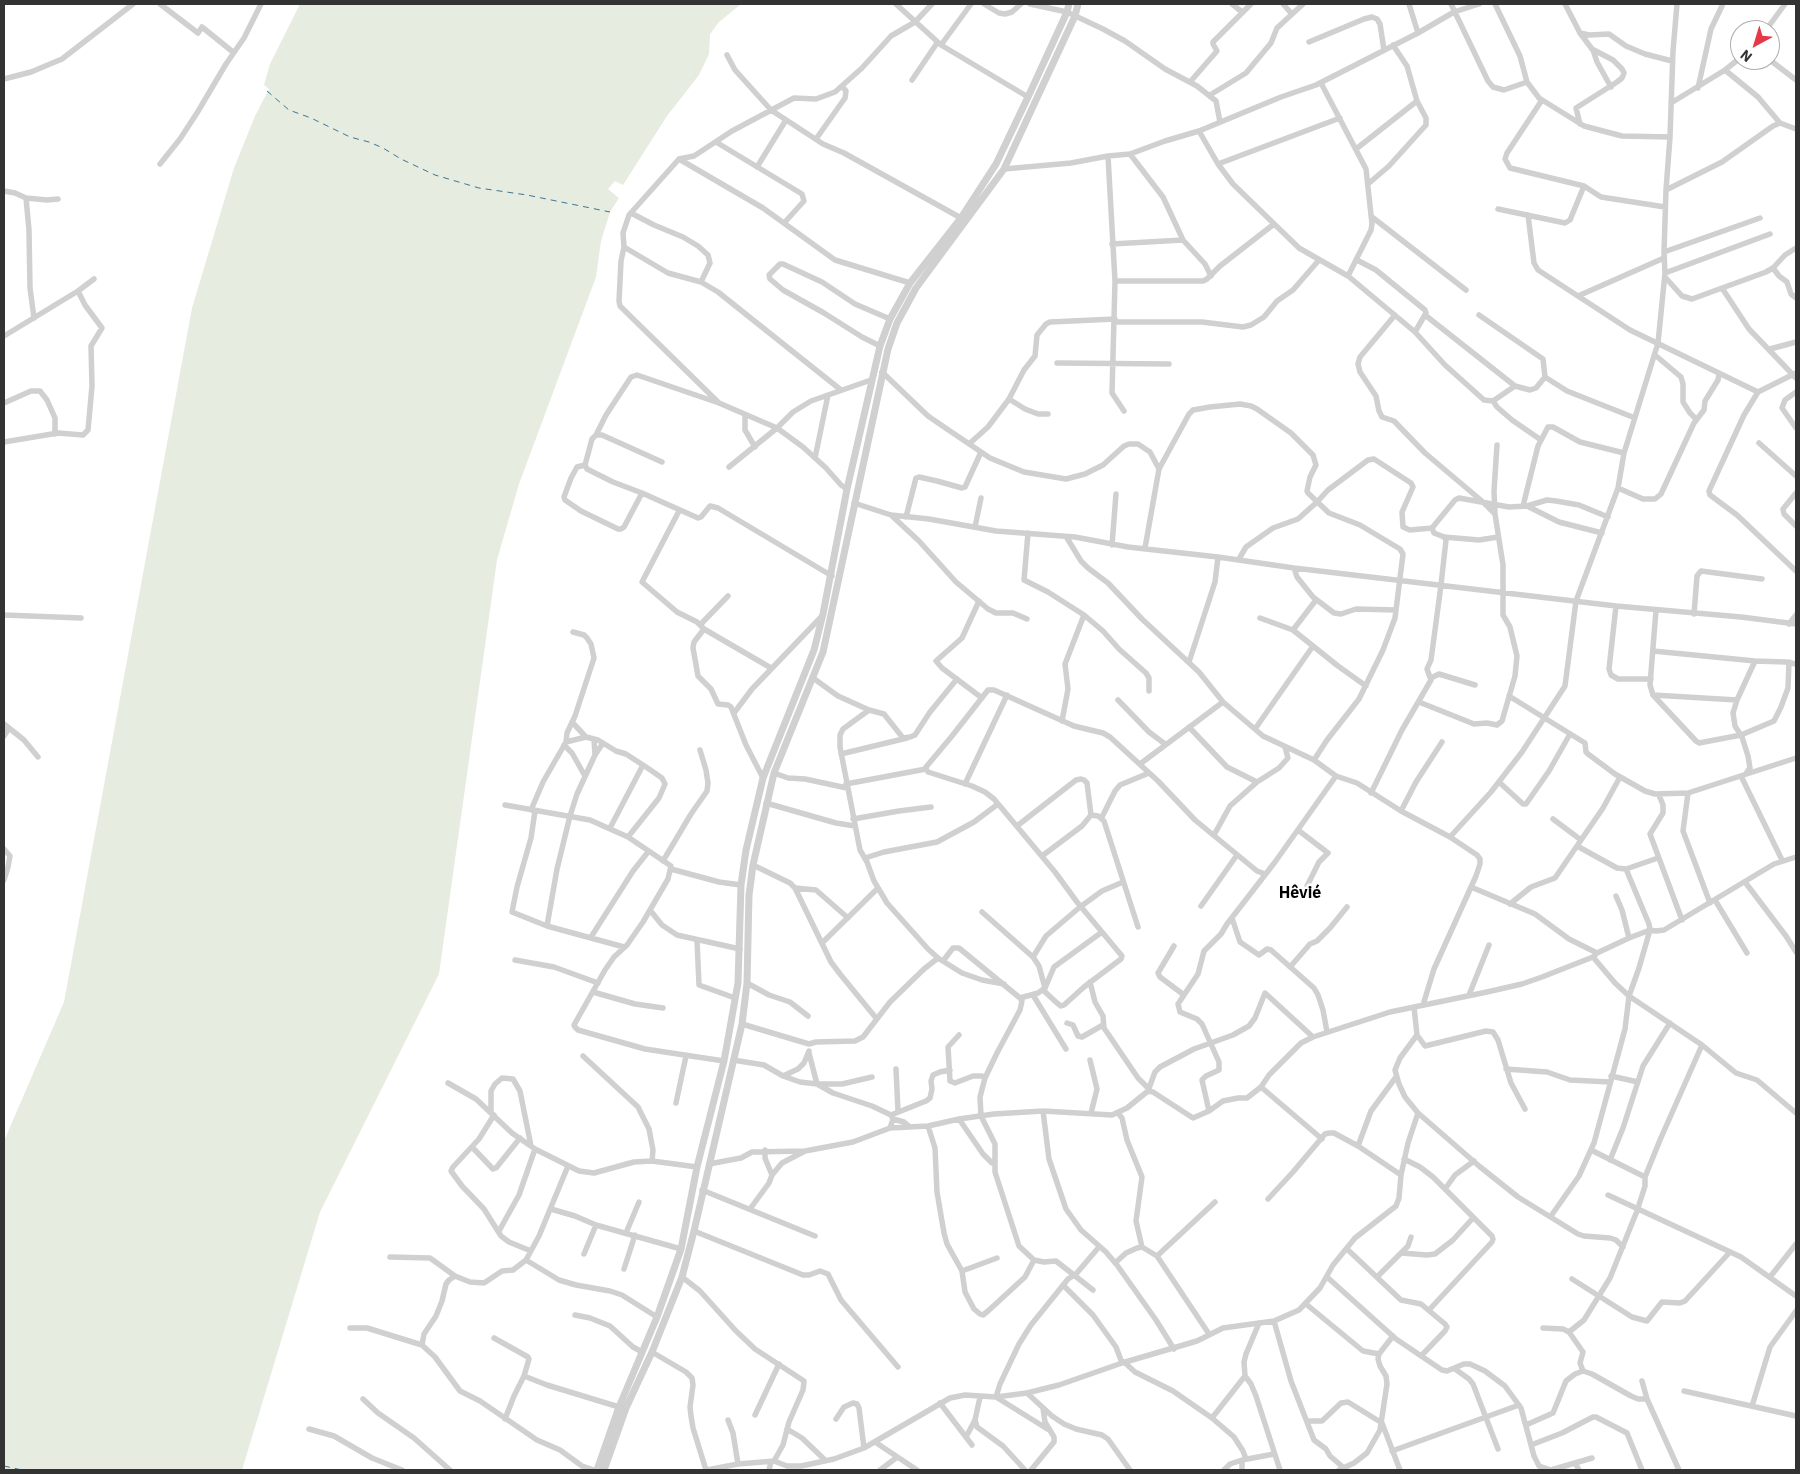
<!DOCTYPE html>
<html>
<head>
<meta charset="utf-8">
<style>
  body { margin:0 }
  #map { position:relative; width:1800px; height:1474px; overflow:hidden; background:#fff; font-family:"IBM Plex Sans",sans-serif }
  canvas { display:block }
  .frame { position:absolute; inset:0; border:5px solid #333; pointer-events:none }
  .north { position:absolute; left:1730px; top:20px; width:50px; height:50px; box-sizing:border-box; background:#fff; border:1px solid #adadad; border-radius:50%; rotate:219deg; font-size:14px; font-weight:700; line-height:20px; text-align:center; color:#333 }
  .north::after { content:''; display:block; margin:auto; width:18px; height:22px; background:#e63946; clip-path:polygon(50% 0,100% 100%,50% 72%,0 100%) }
</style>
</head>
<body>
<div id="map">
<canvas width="1800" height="1474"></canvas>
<div class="frame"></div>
<div class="north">N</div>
</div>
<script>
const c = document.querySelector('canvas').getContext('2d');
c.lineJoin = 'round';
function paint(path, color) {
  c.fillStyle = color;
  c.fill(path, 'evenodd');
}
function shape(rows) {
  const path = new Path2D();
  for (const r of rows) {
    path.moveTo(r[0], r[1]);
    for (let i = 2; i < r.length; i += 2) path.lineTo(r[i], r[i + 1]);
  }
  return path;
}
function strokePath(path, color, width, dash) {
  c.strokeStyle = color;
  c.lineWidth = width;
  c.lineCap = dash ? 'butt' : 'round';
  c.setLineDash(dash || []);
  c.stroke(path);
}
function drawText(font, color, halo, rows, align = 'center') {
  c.font = font + ' "IBM Plex Sans",sans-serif';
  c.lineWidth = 5;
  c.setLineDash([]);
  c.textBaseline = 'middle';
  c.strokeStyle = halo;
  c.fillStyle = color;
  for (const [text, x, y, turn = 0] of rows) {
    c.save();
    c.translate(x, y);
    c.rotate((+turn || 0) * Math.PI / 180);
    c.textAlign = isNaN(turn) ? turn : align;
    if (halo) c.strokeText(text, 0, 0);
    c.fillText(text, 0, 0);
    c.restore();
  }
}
paint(shape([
  [300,4,741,4,719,22,710,34,709,54,699,75,667,116,623,185,615,181,608,189,619,198,610,212,601,241,596,277,519,484,497,560,439,974,320,1212,242,1470,4,1470,4,1141,64,1002,192,308,234,168,255,116,269,89,264,85,270,64]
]), '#e6ecdf');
strokePath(shape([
  [267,91,289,110,311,118,350,137,369,142,383,148,401,159,435,175,479,188,527,195,610,212],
  [4,1466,22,1470]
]), '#3f7597', 1, [6, 5]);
strokePath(shape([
  [160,4,198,33,202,27,233,52],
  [896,4,941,45,1028,97],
  [984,4,999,13,1005,14,1012,12,1021,4],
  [1030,4,1067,12,1103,29,1125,41,1165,69,1197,86,1216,101,1220,122],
  [1232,4,1242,12],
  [1283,4,1291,13],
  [1409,4,1418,33],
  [1451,4,1488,81,1493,87,1504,90,1527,82],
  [1495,4,1520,56,1527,82,1539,98,1584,126,1622,136,1670,137],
  [1565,4,1580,33,1592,49,1613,60,1622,69,1624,73,1622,78,1617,82,1576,108,1580,124],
  [1766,30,1785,4],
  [1580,33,1589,35,1609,34,1626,46,1645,54,1672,61],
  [1309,42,1364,19,1372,17,1377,19,1380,24,1384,50],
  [941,45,971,4],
  [1593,50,1597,62,1611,87],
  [727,55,735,70,771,110,823,144,844,153,961,218],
  [1770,60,1796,80],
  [1725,70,1758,97,1780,123],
  [4,79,31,72,62,59,133,4],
  [912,80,937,43],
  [1190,82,1217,51,1213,44,1213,42,1251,4],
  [1321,83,1366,169,1372,224,1371,230,1348,276],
  [1698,88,1711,29,1722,6],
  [1210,95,1246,73,1271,43,1277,28,1303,4],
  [1542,100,1507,153,1505,159,1510,168,1584,186,1601,197,1665,207],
  [1671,103,1725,70,1740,58],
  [1199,131,1218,164,1233,184,1299,248,1348,276,1415,332,1445,365,1484,400,1493,401,1515,386],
  [816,139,845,98,846,91,842,86],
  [716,142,802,194,804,201,785,222],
  [1356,149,1417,101],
  [1130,154,1163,197,1183,240,1205,264,1211,276],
  [1108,156,1115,281,1112,393,1124,411],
  [679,159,763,208,835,260,910,283],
  [160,164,180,139,197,113,226,64,244,38,261,4],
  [1218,164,1340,118],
  [757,167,786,120],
  [1004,169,1071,163,1108,156,1130,154,1165,141,1199,131,1281,97,1316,85,1418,33,1454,12,1479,4],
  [1368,184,1389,166,1426,125,1426,118,1417,101,1407,66,1393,45],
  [1666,190,1722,162,1773,126,1780,123,1796,129],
  [4,191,15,193,26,198,47,200,58,199],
  [26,198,29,230,30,288,34,318],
  [1498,209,1565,223,1570,220,1584,186],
  [631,213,654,225,683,237,698,246,708,255,710,263,701,282],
  [1528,215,1534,263,1538,270,1630,330,1758,392],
  [1372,217,1466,290],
  [1112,244,1183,240],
  [624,247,668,273,701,282,718,292,841,390],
  [1664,252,1760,218],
  [1357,260,1376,270,1425,310,1426,313,1415,332],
  [1773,268,1779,276,1787,282,1791,294,1796,298],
  [1665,273,1770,234],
  [1665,277,1682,296,1692,299,1766,272,1773,268,1785,255,1796,248],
  [1115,281,1203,281,1207,279,1220,266,1274,224],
  [1722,288,1749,329,1796,378],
  [1578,296,1664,258],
  [1395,315,1360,357,1358,364,1360,372,1376,396,1379,411,1382,417,1394,421,1425,453,1483,502,1495,514],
  [1425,315,1515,386,1530,390,1536,388,1545,377,1543,359,1479,315],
  [1115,322,1202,322,1243,327,1251,325,1264,317,1277,301,1293,290,1319,260],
  [4,336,78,291,94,279],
  [880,346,862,337,824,313,783,290,770,279,769,275,780,264,783,264,822,282,855,304,890,319],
  [1770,349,1796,342],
  [1655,355,1681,377,1683,384,1683,402,1690,413,1696,419],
  [1057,363,1169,364],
  [882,372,928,416,947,429,990,458,1024,472,1066,479,1085,474,1103,465,1124,446,1129,444,1138,444,1150,452,1159,469],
  [1796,373,1758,392,1744,415,1709,491,1710,495,1737,515,1796,571],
  [1545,377,1567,391,1635,418],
  [1796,392,1785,400,1782,408,1796,428],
  [1009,399,1025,409,1038,414,1048,414],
  [1493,401,1497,407,1512,420,1541,440],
  [4,403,31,391,40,391,47,400,55,418,55,434],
  [719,403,620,306,619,301,621,261,624,247,623,233,629,215,679,159,694,156,732,131,794,98,816,99,835,92,862,68,891,36,915,22,932,4],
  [745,416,745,430,755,447],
  [596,435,606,415,631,377,637,375,719,403,777,428,803,447,826,468,841,485,847,489],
  [4,442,58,433,83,435,88,430,92,386,91,346,102,328,85,305,78,291],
  [1759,443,1796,476],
  [969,444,988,427,1009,399,1024,370,1035,356,1037,335,1046,324,1050,322,1115,319],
  [815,458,828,395],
  [662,462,602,435,596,435,592,439,585,465,587,469,613,482,642,493,698,518,701,517,710,506,718,508,832,576],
  [585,465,577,467,571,478,564,497,565,500,581,511,618,529,621,529,624,527,642,493],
  [729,467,777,428,793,412,811,401,871,380],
  [1618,488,1643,499,1655,499,1661,494,1694,423,1704,410,1705,401,1718,380,1719,374],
  [1796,493,1783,509,1784,514,1796,526],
  [854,503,891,515,929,519,996,531,1075,537,1128,547,1218,557,1294,568,1616,606,1741,617,1796,624],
  [1523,506,1538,446,1548,427,1553,427,1580,442,1624,453],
  [1527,506,1559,522,1602,533],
  [679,511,642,582,677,612,697,622,704,629,771,668],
  [891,515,919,541,956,582,988,609,996,613,1013,613,1027,619],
  [906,517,916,478,919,477,937,481,962,488,965,487,981,452],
  [975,527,981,498],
  [1432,528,1434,533,1444,537,1479,540,1498,537],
  [1028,533,1024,580,1048,592,1084,615,1103,631,1119,649,1146,673,1149,678,1149,691],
  [1067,538,1081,561,1088,568,1108,583,1142,619,1199,672,1223,702,1263,736,1314,760,1336,776,1357,783,1401,811,1450,837,1477,855,1480,859,1480,864,1476,876,1434,969,1423,1005],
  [1112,545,1116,494],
  [1145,548,1159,469,1189,414,1193,410,1210,407,1240,404,1251,406,1257,409,1291,433,1313,455,1316,465,1310,477,1307,491,1308,493,1329,513,1360,525,1400,549,1403,554,1395,618,1383,650,1359,699,1327,740,1314,760],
  [1239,559,1246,547,1273,528,1298,519,1317,502,1328,490,1368,460,1374,459,1411,483,1413,487,1402,512,1403,527,1410,530,1432,528,1455,500,1459,498,1509,507,1527,506,1547,500,1556,501,1579,505,1608,517],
  [1294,568,1297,577,1313,597,1334,613,1341,614,1356,609,1396,610],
  [979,601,962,638,936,661,942,668,982,698],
  [1616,606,1609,669,1611,675,1618,679,1651,679],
  [1656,610,1650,685,1653,695,1737,700],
  [1694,614,1697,576,1701,571,1762,579],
  [4,615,81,618],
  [1260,618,1293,630,1338,666,1366,686],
  [1789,624,1796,615],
  [700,625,728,596],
  [704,629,694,642,693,648,698,676,711,689,718,704,728,705,731,707,746,745,763,778],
  [1293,630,1316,600],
  [1653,651,1755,661,1786,662,1796,664],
  [1189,662,1215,582,1218,557],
  [813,678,838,696,869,710],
  [1431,678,1439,674,1475,685],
  [957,679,930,712,915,735,910,737,903,738,884,714,869,710,843,729,840,735,840,747,860,850,867,862,874,881,887,903,928,949,938,958,962,973,982,980,1004,984],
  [1653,695,1696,741,1699,743,1741,735,1774,721,1781,707,1788,688,1789,662],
  [1509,696,1585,743,1586,752,1588,754,1615,774,1645,791,1655,794,1688,793,1796,758],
  [1118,700,1149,732,1165,744],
  [1419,702,1474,724,1487,723,1497,725,1502,721,1515,676,1517,656,1510,627,1503,615,1503,565,1495,514,1494,491,1497,445],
  [734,713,752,689,823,615],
  [1062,721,1068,689,1065,664,1084,615],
  [572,722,586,737],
  [4,724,24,740,38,757],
  [1189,727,1227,767,1257,782],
  [1255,729,1313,646],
  [4,736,9,728],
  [594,739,595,755],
  [566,742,567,733,575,716,594,658,591,644,587,638,584,635,573,632],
  [564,745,572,753,585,776],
  [841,754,907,738],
  [1140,764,1223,702],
  [1747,772,1750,768,1748,756,1742,737,1735,726,1733,713,1737,700,1755,661],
  [774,773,788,778,805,779,847,788],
  [1741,776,1782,860],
  [1499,782,1523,804,1526,804,1549,771,1570,734],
  [846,784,926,769],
  [965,784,1007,695],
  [1371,793,1402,730,1431,680,1427,669,1431,660,1441,585,1446,540,1444,537],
  [1688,793,1683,831,1710,903],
  [1659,795,1663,805,1663,813,1650,834,1682,920],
  [766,803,836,823,855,826],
  [505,805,590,820,628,837,671,866,668,879,643,922,627,945,614,957,605,970,574,1025,575,1027,578,1030,645,1049,724,1061],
  [531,810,543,782,566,742,586,737,598,740,616,751,626,754,649,769,662,778,665,784,659,798,628,837],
  [535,811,531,838,517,887,512,912,547,926,624,947],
  [1401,811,1416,782,1442,742],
  [1091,815,1098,816,1104,821,1138,927],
  [1102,817,1115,791,1120,785,1149,773],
  [853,819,899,811,931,807],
  [1553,819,1581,840],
  [1017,826,1076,780,1081,779,1084,780,1087,783,1091,815],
  [610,828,643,765],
  [1298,830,1328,853,1319,862,1307,886],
  [1214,835,1230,806,1257,782,1279,768,1288,758,1285,747],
  [1450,837,1491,792,1522,752,1565,686,1576,601,1618,488,1624,453,1658,343,1665,273,1664,252,1666,190,1670,137,1673,51,1677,4],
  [1577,846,1617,868,1626,869,1658,858],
  [4,849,10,856,8,867,4,880],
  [1042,856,1082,826,1091,815],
  [865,858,884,852,937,842,974,822,998,804],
  [663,861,691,814,707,791,708,783,706,770,700,750],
  [753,865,790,883,795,888,831,962,840,974,876,1018],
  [671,869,719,882,741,885],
  [1745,882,1786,936,1796,952],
  [1471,887,1535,914,1569,939,1597,953],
  [795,888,816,890,848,918],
  [1616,896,1622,910,1629,938],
  [1715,900,1747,953],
  [1510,904,1531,887,1555,878,1603,808,1620,777],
  [1201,906,1237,855],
  [650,910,662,925,677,935,740,949],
  [982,912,1033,957,1039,966,1045,988],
  [1232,918,1240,942,1259,955,1267,949,1271,950,1314,988,1318,995,1323,1010,1327,1032],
  [547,926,557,869,570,816,577,794,595,755,603,743],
  [591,937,633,871,648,852],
  [697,940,699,985,735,998],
  [822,943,878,888],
  [1174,946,1158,973,1160,977,1184,995],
  [1033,957,1046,936,1080,907,1102,891,1123,882],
  [1593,957,1615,983,1629,996,1702,1045,1736,1073,1757,1080,1796,1113],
  [515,960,554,967,598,983],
  [943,961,953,948,959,948,1020,998,1022,1001,1020,1010,997,1053,985,1078,980,1097,981,1116,995,1144,995,1172,1019,1246,1034,1260,1044,1262,1056,1261,1093,1290],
  [1290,967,1310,944,1317,941,1330,928,1347,907],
  [1090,982,1095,1002,1103,1016,1104,1028,1138,1078,1149,1089],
  [747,983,769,995,790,1002,808,1016],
  [1043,990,1057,1003,1061,1006,1064,1005,1084,987,1121,959,1122,956,1077,902,1055,872,994,799,985,792,972,786,928,772,926,769,926,767,952,736,988,690,994,690,1074,726,1103,733,1110,737,1158,781,1195,820,1257,871,1265,874],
  [593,992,635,1004,663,1008],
  [1033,995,1066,1049],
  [1469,995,1489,945],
  [1020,998,1038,993,1045,988,1054,967,1102,932],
  [1414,1007,1417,1035,1425,1046,1486,1031,1493,1032,1498,1040,1511,1083,1525,1109],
  [1067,1023,1073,1025,1078,1036,1082,1037,1103,1025],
  [742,1024,809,1044,816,1042,855,1041,863,1037,890,1002,924,969,938,958],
  [959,1035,948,1047,950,1081,955,1083,973,1076,982,1076,985,1078],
  [1417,1035,1400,1058,1395,1070,1399,1084,1405,1097,1418,1113,1479,1166,1518,1197,1578,1234,1584,1236,1610,1238,1616,1240,1623,1247],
  [809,1053,817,1084,842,1084,872,1077],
  [583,1056,638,1107,649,1129,653,1150,652,1161],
  [733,1060,764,1065,783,1076,800,1082,817,1084,833,1093,872,1106,891,1115,893,1119,890,1128],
  [1090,1060,1097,1089,1091,1113],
  [896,1069,898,1111],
  [1506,1069,1547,1072,1570,1080,1610,1082],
  [783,1076,798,1069,804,1063,809,1051],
  [1611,1076,1638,1082],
  [448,1083,476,1099,512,1133,535,1149,579,1171,594,1173,634,1162,652,1161,697,1167],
  [1261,1087,1322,1139],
  [1148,1091,1155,1072,1160,1067,1194,1049,1233,1035,1249,1026,1255,1018,1265,993,1313,1037],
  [676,1103,686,1056],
  [1043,1111,1049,1159,1066,1209,1081,1230,1106,1252,1117,1265,1156,1320,1174,1349],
  [1209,1111,1202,1080,1206,1076,1219,1070,1219,1062,1202,1024,1197,1019,1180,1012,1178,1004,1198,974,1204,951,1221,934,1227,924,1275,862,1336,776],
  [491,1113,491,1091,495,1084,502,1078,513,1079,520,1091,531,1146],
  [1118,1113,1122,1118,1127,1140,1142,1177,1136,1221,1142,1247],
  [494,1115,479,1139,453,1167,451,1171,462,1186,484,1209,501,1236,509,1242,531,1251],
  [891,1115,926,1101,930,1098,932,1089,931,1081,933,1075,940,1072,950,1070],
  [893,1119,904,1122,910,1127],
  [959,1119,983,1154,992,1163,995,1164],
  [928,1126,935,1148,937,1192,944,1233,947,1244,962,1271,965,1292,974,1309,980,1314,983,1315,988,1311,1025,1277,1034,1260],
  [1358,1146,1371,1111,1396,1077],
  [472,1147,493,1169,496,1168,520,1138],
  [1591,1150,1645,1177],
  [1404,1159,1420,1167,1433,1177,1492,1236,1493,1239,1492,1242,1429,1310],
  [1610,1160,1623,1128,1643,1066,1670,1023],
  [709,1164,741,1158,752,1152,805,1151,853,1142,890,1128,928,1126,959,1119,994,1114,1043,1111,1112,1115,1127,1108,1148,1091,1153,1092,1193,1118,1209,1111,1223,1101,1238,1098,1247,1098,1261,1087,1269,1075,1301,1043,1313,1037,1390,1012,1487,992,1522,984,1542,977,1593,957,1597,953,1629,938,1650,930,1656,931,1664,930,1774,864,1796,857],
  [772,1175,782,1163,805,1151],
  [1445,1189,1455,1175,1474,1161],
  [702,1190,815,1236],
  [1608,1195,1741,1257,1796,1296],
  [1268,1199,1293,1172,1325,1134,1329,1133,1334,1133,1358,1146,1401,1175],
  [551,1209,575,1216,596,1225,681,1249],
  [750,1209,769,1183,772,1175,765,1158,765,1150],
  [1551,1216,1579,1176,1594,1143,1625,1029,1629,996,1639,968,1650,930,1649,924,1626,869],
  [499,1231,519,1195,535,1149],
  [694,1231,803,1275,809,1275,820,1271,828,1274,841,1300,898,1367],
  [626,1233,639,1202],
  [1347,1249,1401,1300,1421,1304,1445,1324,1447,1327,1445,1331,1421,1356],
  [1401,1253,1427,1255,1435,1254,1453,1240,1473,1218],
  [584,1254,596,1225],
  [1157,1256,1215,1202],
  [390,1257,430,1258,455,1276],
  [526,1260,559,1280,576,1285,610,1291,622,1295,657,1317],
  [1115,1263,1126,1253,1137,1248,1142,1247,1157,1256,1209,1334],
  [624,1269,635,1235],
  [962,1271,997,1258],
  [682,1277,700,1291,736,1331,755,1349,804,1381,803,1390,789,1422,783,1445,774,1461],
  [1327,1277,1396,1339,1442,1370,1447,1371,1464,1364,1470,1364,1485,1371,1505,1386,1521,1408,1534,1456,1539,1466,1551,1470,1592,1458],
  [1377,1277,1408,1246,1411,1237],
  [1770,1277,1796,1244],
  [1572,1279,1632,1317,1647,1321,1662,1302,1680,1303,1685,1301,1730,1252],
  [1063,1285,1093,1315,1116,1347,1122,1363],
  [1306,1304,1363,1351,1379,1354],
  [575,1315,590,1318,610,1326,633,1347,642,1352],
  [1274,1321,1291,1381,1314,1440,1326,1449,1330,1456,1344,1468],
  [1259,1323,1246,1354,1244,1362,1245,1376,1251,1384,1256,1396,1280,1470],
  [350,1328,367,1328,422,1345,435,1357,460,1391,480,1401,537,1440,560,1450,582,1466,594,1470],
  [1543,1328,1563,1329,1569,1332,1583,1352,1580,1363,1583,1371],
  [1569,1332,1584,1320,1610,1278,1637,1211,1645,1186,1645,1177,1660,1140,1702,1045],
  [494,1338,528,1357,529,1359,524,1376,547,1385,619,1407],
  [422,1345,424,1334,436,1316,442,1301,446,1284,449,1280,455,1276,470,1282,484,1283,502,1271,513,1270,526,1260,539,1236,568,1166],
  [652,1352,686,1372,692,1378,693,1385,690,1407,691,1416,693,1428,706,1470],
  [1124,1362,1135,1372,1173,1391,1212,1418,1234,1437,1243,1451,1246,1459],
  [1455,1369,1469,1379,1473,1384,1498,1449],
  [1642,1381,1647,1399,1679,1470],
  [1684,1391,1796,1416],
  [1027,1393,1052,1416,1064,1424,1076,1429,1102,1435,1108,1439,1130,1470],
  [980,1397,975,1420,977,1427,1003,1446,1025,1470],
  [363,1399,378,1413,414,1438,450,1470],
  [940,1403,972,1445],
  [1752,1406,1770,1347,1796,1311],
  [755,1415,779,1364],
  [1212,1418,1245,1376],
  [505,1419,514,1396,524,1376],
  [836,1419,844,1407,853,1403,857,1404,859,1408,864,1448],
  [728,1420,733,1433,738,1464],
  [1307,1421,1322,1421,1341,1403,1348,1402,1382,1423,1400,1470],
  [1526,1425,1553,1413,1566,1381,1575,1374,1583,1371,1592,1374,1631,1396,1638,1399,1647,1399],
  [309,1429,334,1436,372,1458,402,1470],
  [787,1429,802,1438,825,1460],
  [1049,1430,996,1397,1000,1384,1019,1344,1031,1325,1068,1279,1076,1274,1099,1247],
  [966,1437,975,1420],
  [875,1442,917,1470],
  [1531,1445,1562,1433,1593,1417,1596,1417,1627,1433,1642,1470],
  [1392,1451,1519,1405],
  [1575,1463,1579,1470],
  [707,1470,738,1464,774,1461,787,1466,801,1466,834,1459,864,1448,950,1398,965,1395,996,1397,1027,1393,1059,1385,1122,1363,1197,1341,1223,1328,1274,1321,1299,1310,1320,1288,1333,1265,1355,1238,1396,1206,1399,1198,1401,1175,1408,1143,1418,1113],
  [769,1470,771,1462],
  [880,1470,896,1458],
  [1031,1470,1054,1442,1054,1437,1045,1422,1043,1408],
  [1224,1470,1230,1464,1242,1460,1274,1454],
  [1242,1470,1242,1460],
  [1339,1470,1354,1463,1367,1453,1380,1430,1387,1384,1386,1376,1380,1366,1378,1359,1379,1354,1393,1336]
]), '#d0d0d0', 5.5);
strokePath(shape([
  [597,1470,619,1407,657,1317,681,1249,697,1167,724,1061,738,983,741,885,746,850,763,778,814,650,823,614,847,489,880,346,890,319,910,283,961,218,996,164,1028,97,1067,12,1069,4],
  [604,1470,626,1408,652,1352,682,1277,694,1231,742,1024,747,983,749,895,753,865,774,773,823,652,888,349,897,323,916,288,1004,169,1075,16,1078,4]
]), '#d0d0d0', 7);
drawText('bold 16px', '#000', '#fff', [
  ["Hêvié",1300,893]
]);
</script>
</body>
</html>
